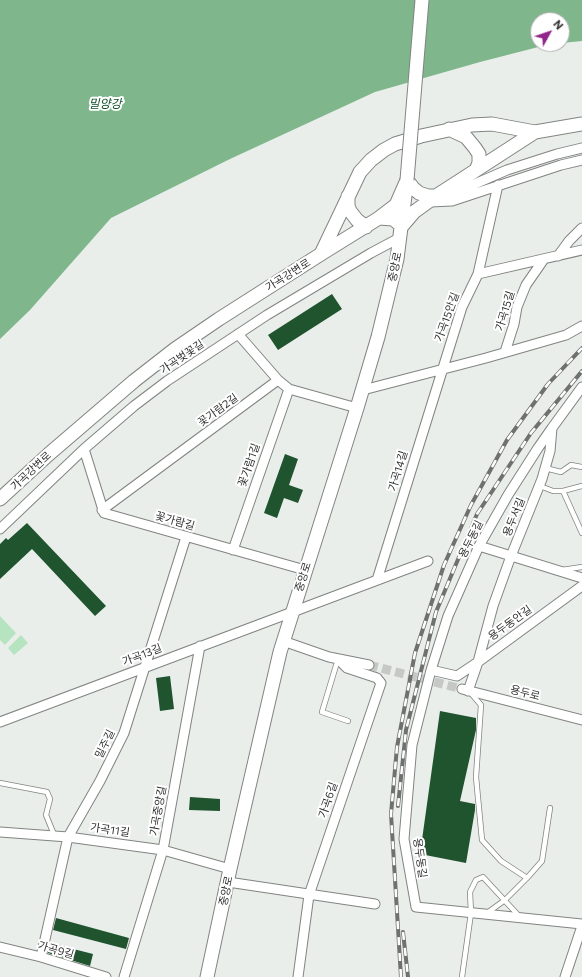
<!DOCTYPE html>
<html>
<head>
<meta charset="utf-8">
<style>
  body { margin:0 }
  #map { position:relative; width:582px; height:977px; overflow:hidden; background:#eaeeeb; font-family:Commissioner,sans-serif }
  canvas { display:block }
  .north { position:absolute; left:530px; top:12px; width:40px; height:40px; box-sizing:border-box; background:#fff; border:1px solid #adadad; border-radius:50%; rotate:50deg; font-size:11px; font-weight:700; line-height:16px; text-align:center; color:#313231 }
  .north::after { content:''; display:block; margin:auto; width:14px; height:18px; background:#902689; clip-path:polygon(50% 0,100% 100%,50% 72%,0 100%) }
</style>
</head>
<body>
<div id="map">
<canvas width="582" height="977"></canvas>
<div class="north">N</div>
</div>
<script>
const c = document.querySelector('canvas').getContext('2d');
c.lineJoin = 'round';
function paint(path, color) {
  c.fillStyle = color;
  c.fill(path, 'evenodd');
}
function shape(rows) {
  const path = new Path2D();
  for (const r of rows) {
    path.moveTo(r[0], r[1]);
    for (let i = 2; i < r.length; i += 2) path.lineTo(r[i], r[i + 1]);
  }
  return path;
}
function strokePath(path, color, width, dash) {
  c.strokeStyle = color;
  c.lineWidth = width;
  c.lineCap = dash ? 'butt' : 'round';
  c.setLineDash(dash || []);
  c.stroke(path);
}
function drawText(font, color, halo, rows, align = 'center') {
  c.font = font + ' Commissioner,"Noto Sans KR",sans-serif';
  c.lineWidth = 4;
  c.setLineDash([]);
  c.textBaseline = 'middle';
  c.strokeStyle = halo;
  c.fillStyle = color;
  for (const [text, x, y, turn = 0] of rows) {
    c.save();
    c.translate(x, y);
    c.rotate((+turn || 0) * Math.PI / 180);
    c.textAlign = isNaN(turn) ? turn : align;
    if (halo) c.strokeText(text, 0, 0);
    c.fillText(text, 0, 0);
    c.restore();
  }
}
paint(shape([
  [0,616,16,633,5,645,0,640],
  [21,635,28,643,14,655,8,648]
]), '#b7e4c0');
paint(shape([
  [0,0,582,0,582,41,562,43,562,20,538,20,538,44,550,44,480,62,375,92,230,159,111,218,30,310,0,339]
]), '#7fb68b');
paint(shape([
  [332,294,342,309,278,350,268,335],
  [285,454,298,459,289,485,303,490,298,503,284,498,277,518,264,513],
  [27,523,106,606,95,616,32,549,0,579,0,544,6,538,8,540],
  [170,676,174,709,160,711,156,678],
  [440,711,476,718,476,730,460,801,475,804,475,810,466,863,420,854],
  [190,797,220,799,220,811,189,810],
  [56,918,129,938,126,949,53,930],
  [50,943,93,954,90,966,48,953]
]), '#1f542f');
strokePath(shape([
  [369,665,462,689]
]), '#c5c8c6', 9, [9, 4.5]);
const lane = shape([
  [545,468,561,472,571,465,582,467],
  [540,486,553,491,563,491,582,533],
  [563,491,582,486],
  [562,570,582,567],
  [338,659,322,712,348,721],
  [470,692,481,705,476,777,482,840,501,861,527,878,505,900,487,913],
  [0,783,47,792,50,799,46,815,55,837],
  [527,878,542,861,550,808],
  [462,977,471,913,470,892,476,880,483,877,519,916]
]);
const street = shape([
  [443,199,463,189,507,170,557,154,582,148],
  [430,202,452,201,561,165,582,160],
  [558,256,569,241,582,228],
  [478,274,582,250],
  [238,334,278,380,289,389,357,408],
  [505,352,514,324,517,307,526,285,544,259],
  [363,390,486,358,566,335,582,326],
  [552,428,538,448,508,495,479,546,448,616,431,670,412,745,404,839,416,907,582,924],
  [84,449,104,513,305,570],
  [102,510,278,380],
  [0,529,84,449,134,406,167,381,267,315,371,253,401,237],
  [479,546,582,578],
  [233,550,289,389],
  [377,580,462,307,478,274,498,185],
  [283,641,329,657,369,665],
  [431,670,457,676,478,662,493,606,511,556,542,479,550,451,552,428,582,387],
  [462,689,582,720],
  [468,691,478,662,582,586],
  [0,722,428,561],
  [0,832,68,837,163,850,230,869],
  [228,882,375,904],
  [0,947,41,957,106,977],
  [41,957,68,837,100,781,124,733,186,537],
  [124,977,163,850,200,646],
  [298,977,309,895,381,683,377,678,347,668,338,659],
  [565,977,582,926]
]);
const secondary = shape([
  [449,129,466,137,475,148,479,154,479,163,476,170],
  [407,180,413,188,419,193,428,196,436,196,414,212,402,226,393,219,379,218,396,205,407,180],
  [348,196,348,206,350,211,357,220,366,227],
  [436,196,535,132],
  [321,254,379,218],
  [0,499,49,454,134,381,175,349,219,319,321,254,360,172,371,160,384,150,395,144,421,136,472,125,492,124,535,132,582,124],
  [207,977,230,869,280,652,357,408,378,337,397,259,407,180]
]);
strokePath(lane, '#818481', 6);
strokePath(street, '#818481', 11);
strokePath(secondary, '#818481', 15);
strokePath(lane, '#fff', 4.5);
strokePath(street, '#fff', 9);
strokePath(secondary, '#fff', 13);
const rail = shape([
  [398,806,406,730,436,612,477,514,531,433,582,371],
  [403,932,408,977],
  [401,977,391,814,397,747,415,653,444,565,471,505,507,440,548,384,582,348]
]);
strokePath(rail, '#6f716f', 4);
strokePath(rail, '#fff', 2.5, [8]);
const secondaryBridge = shape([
  [407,180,422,0]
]);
strokePath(secondaryBridge, '#818481', 15, []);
strokePath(secondaryBridge, '#fff', 13);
drawText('11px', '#313231', '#fff', [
  ["중앙로",395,267,-78],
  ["가곡강변로",288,275,-32],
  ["가곡15길",505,311,-73],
  ["가곡15안길",447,317,-70],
  ["가곡벚꽃길",182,357,-34],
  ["꽃가람2길",218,410,-36],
  ["꽃가람1길",249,465,-71],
  ["가곡강변로",31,471,-43],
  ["가곡14길",398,471,-73],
  ["용두서길",514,517,-68],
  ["꽃가람길",175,521,16],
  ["용두동길",471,539,-63],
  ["중앙로",303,577,-73],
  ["용두동안길",510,623,-36],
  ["가곡13길",142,655,-21],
  ["용두로",525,693,14],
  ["밀주길",105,744,-64],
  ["가곡6길",328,800,-71],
  ["가곡중앙길",158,811,-80],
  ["가곡11길",110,830,8],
  ["용두동길",420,858,82],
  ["중앙로",226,891,-78],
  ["가곡9길",56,950,16]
]);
drawText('italic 12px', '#104f27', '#fff', [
  ["밀양강",105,104]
]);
</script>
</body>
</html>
